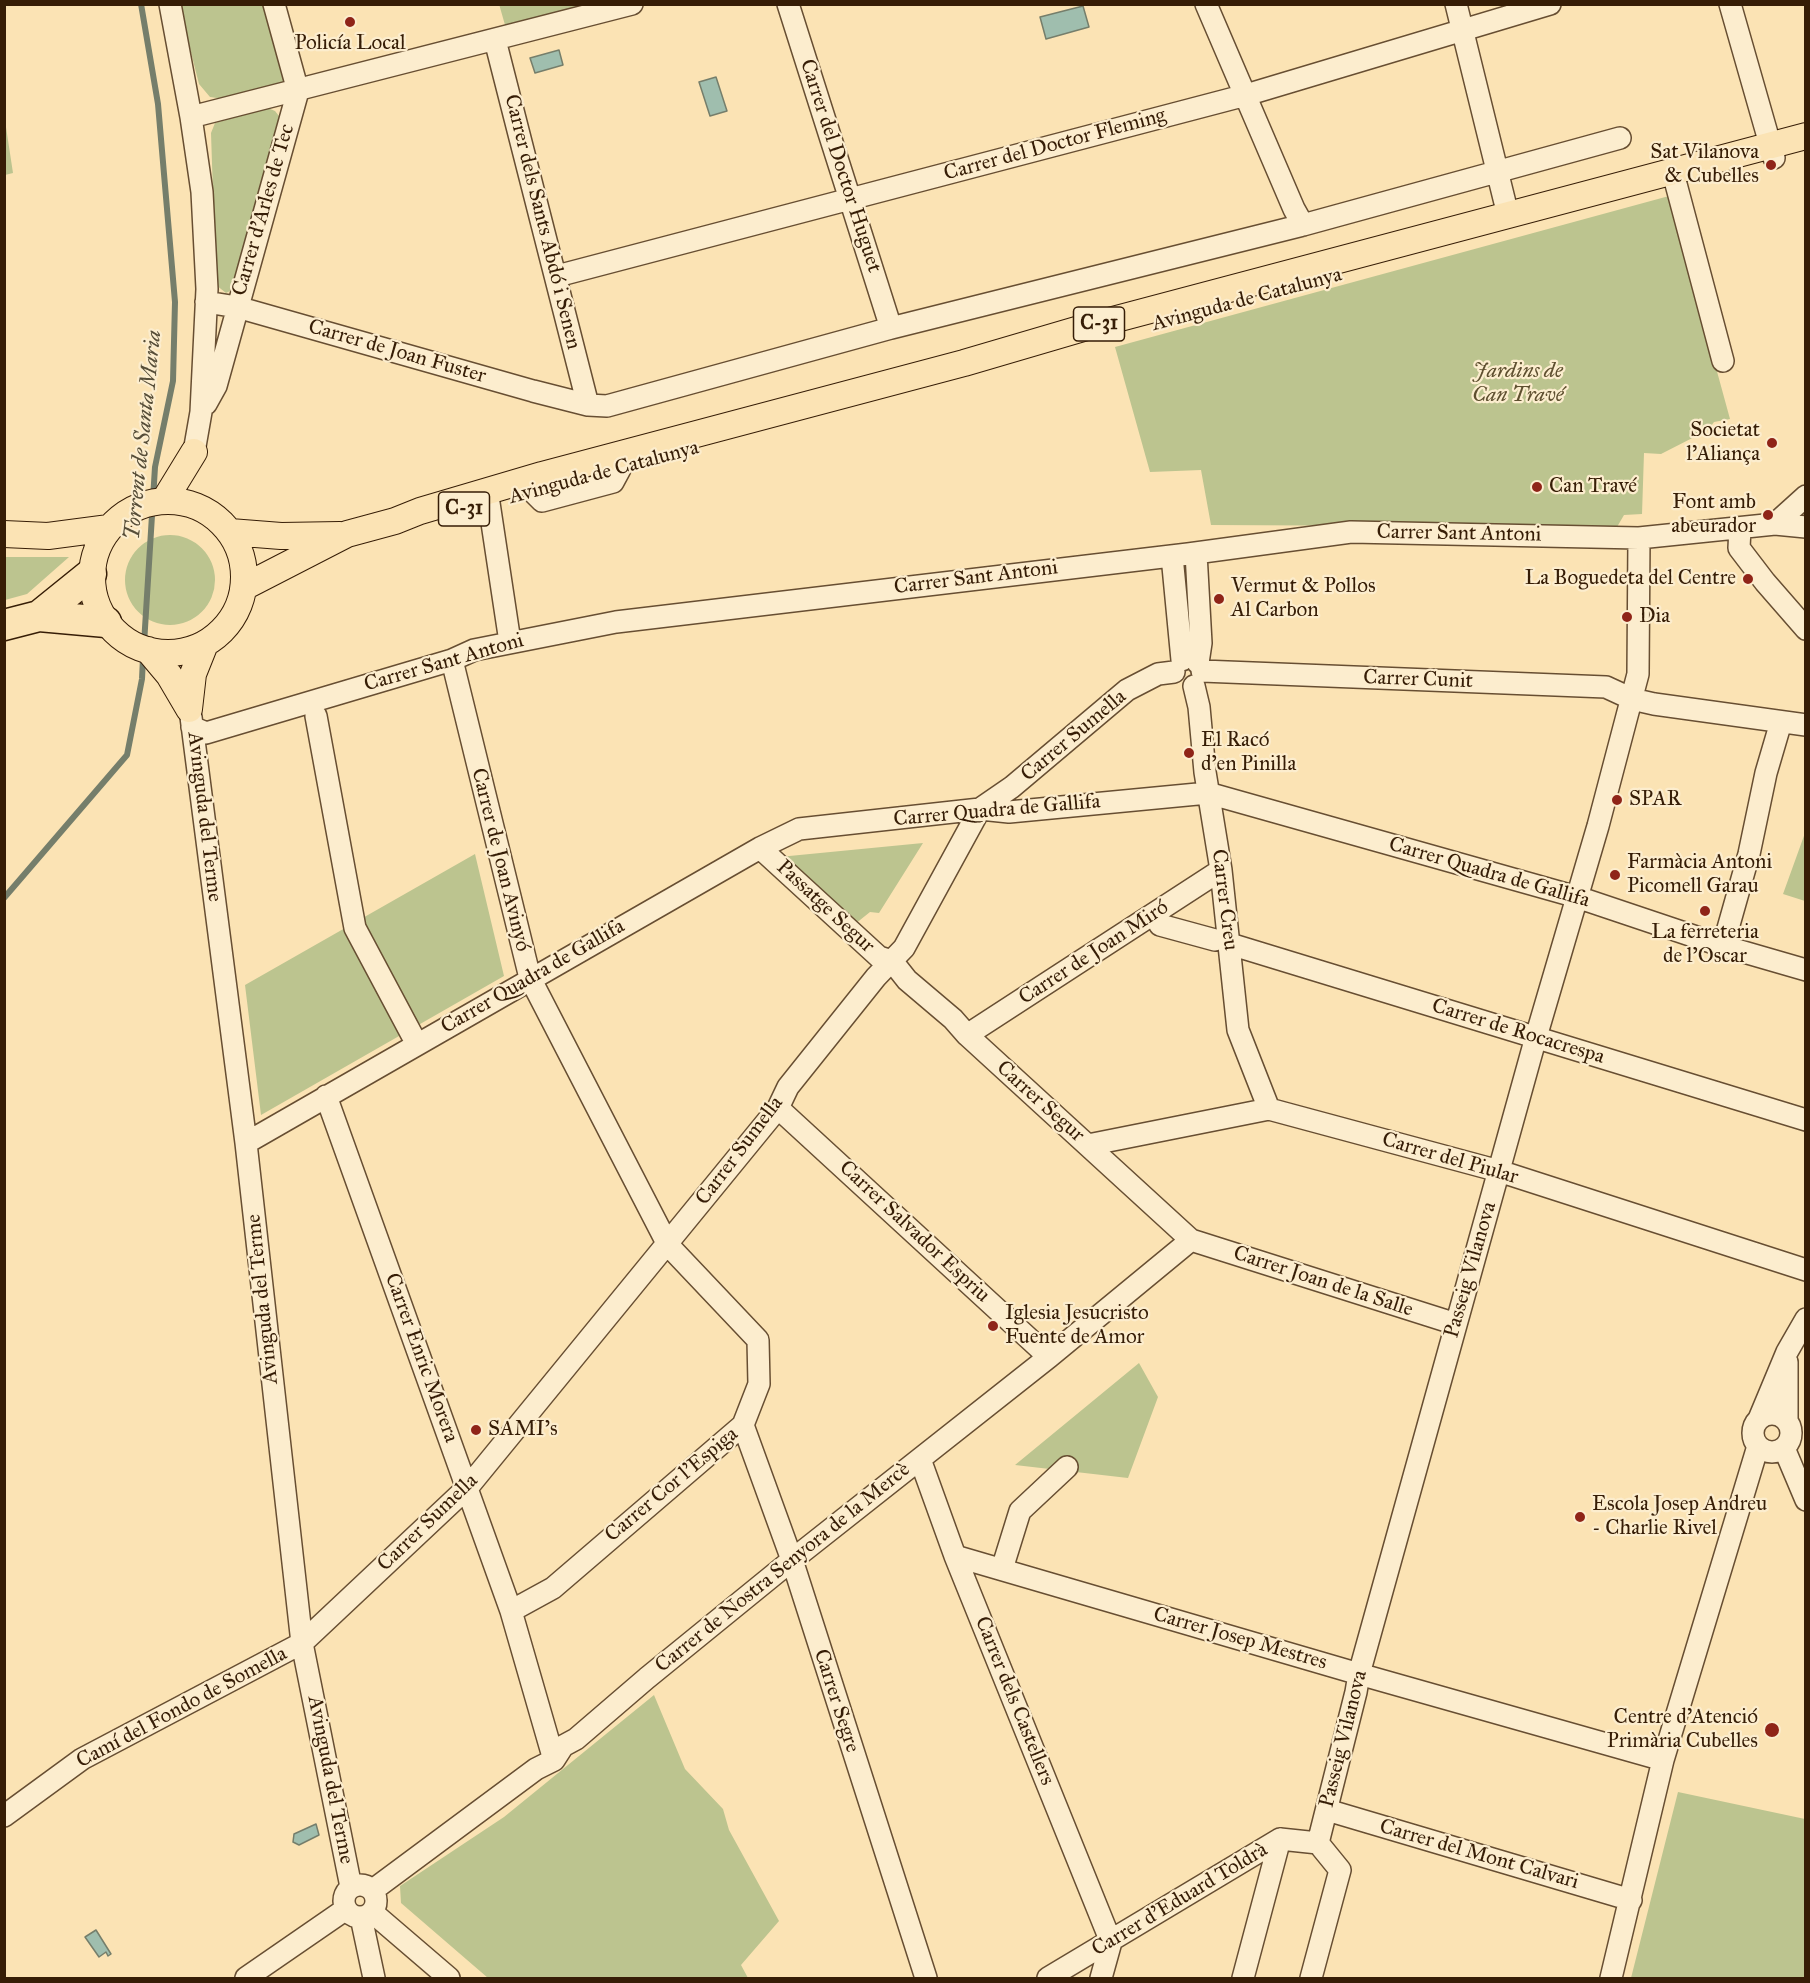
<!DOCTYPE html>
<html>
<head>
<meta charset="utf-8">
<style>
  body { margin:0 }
  #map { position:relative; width:1810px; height:1983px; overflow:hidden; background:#fbe3b4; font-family:"IM FELL Great Primer",serif }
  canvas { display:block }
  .frame { position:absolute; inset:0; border:6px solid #361d06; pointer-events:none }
</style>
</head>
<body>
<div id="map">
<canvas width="1810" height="1983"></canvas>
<div class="frame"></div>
</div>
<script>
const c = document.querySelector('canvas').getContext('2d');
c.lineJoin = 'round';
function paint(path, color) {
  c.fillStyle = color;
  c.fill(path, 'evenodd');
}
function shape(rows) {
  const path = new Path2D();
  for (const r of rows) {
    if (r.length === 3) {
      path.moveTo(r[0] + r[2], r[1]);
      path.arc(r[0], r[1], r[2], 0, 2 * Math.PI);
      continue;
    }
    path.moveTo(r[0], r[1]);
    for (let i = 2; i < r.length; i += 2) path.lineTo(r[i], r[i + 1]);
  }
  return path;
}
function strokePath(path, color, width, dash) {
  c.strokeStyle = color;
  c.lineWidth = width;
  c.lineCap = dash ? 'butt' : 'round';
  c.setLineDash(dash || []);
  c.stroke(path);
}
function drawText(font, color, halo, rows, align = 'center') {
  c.font = font + ' "IM FELL Great Primer",serif';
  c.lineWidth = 4.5;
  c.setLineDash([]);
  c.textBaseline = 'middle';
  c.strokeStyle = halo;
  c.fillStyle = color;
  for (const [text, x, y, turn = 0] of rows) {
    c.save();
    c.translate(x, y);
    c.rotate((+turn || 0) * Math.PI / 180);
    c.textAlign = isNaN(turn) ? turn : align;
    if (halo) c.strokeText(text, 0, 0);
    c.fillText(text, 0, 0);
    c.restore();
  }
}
paint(shape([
  [499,4,583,4,583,5,505,25],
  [179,5,268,5,286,82,279,88,224,99,210,97,199,84],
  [268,108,275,111,279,116,280,121,234,289,226,293,216,285,211,133,215,123],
  [4,114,13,173,5,175,4,174],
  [1669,196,1730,419,1714,422,1708,430,1661,454,1644,453,1642,514,1624,515,1617,527,1211,525,1201,470,1150,472,1115,347],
  [170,580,45],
  [5,557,69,557,27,594,5,600],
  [1805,833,1806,901,1805,901,1783,894],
  [923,843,879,913,870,912,855,924,779,857],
  [475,854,504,976,261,1115,245,985],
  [1139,1363,1158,1397,1128,1478,1015,1465],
  [654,1695,685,1769,723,1809,729,1830,779,1921,741,1965,748,1978,488,1978,401,1903,400,1886,504,1817],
  [1678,1792,1805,1819,1805,1978,1631,1978]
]), '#bcc48f');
const water = shape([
  [1083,6,1089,27,1046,39,1040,17,1083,6],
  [559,50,563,65,535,73,530,58,559,50],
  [716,77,727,111,710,116,699,82,716,77],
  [316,1824,319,1835,299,1845,293,1842,294,1834,316,1824],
  [96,1930,111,1954,108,1956,106,1952,99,1957,85,1937,96,1930]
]);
paint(water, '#9fbeae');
strokePath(water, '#757e6b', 1.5);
strokePath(shape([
  [141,4,158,104,175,302,173,381,155,467,144,644],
  [4,898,127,755,142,679,143,658]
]), '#757e6b', 6);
const minor = shape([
  [170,4,191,117,202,192,207,289,201,412,194,452],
  [788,4,891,328],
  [1206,4,1294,209,1303,225],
  [1456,4,1508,215],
  [1730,4,1774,158],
  [495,40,588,405],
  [191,117,632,4],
  [1676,184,1723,361],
  [557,276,1246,95,1550,4],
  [206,302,237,307,533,391,588,405,607,406,891,328,1303,225,1620,138],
  [206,404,216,386,298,91,274,4],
  [533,492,542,501,613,482,620,469],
  [489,503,510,642],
  [1775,524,1806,496],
  [1740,528,1739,548,1765,582,1806,629],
  [1196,553,1201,643,1198,663],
  [1172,556,1182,660],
  [452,660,530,978,668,1245,758,1340,759,1384,743,1425,553,1588,511,1611],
  [1202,671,1606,687,1632,699,1654,704,1806,725],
  [1194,686,1199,707,1205,772,1221,870,1238,1030,1269,1109],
  [316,716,355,928,412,1035],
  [191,717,246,1143,302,1643,351,1887],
  [192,727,206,733,452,660,474,650,616,622,1188,554,1351,532,1639,538,1775,524,1806,527],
  [760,848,879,957,892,961,907,980,953,1019,967,1035,1191,1240,1456,1324],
  [1160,925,1215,940],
  [1230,944,1806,1120],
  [1723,946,1749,854,1766,773,1781,722],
  [967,1035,1221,870],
  [326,1096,511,1611,554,1760],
  [778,1108,1049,1357],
  [246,1143,760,848,799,829,980,809,1009,812,1208,793,1577,897,1723,946,1806,970],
  [1088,1145,1269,1109,1499,1171,1806,1270],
  [1772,1433,19],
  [1759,1419,1787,1352,1806,1319],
  [1787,1421,1787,1362],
  [743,1425,792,1560,926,1978],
  [1784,1448,1806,1500],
  [920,1459,955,1556,1111,1942,1101,1978],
  [955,1556,1359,1674,1663,1760],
  [1002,1569,1020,1511,1067,1467],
  [1327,1810,1631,1900],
  [4,1816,82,1759,302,1643,468,1487,778,1108,788,1087,876,977,904,948,980,809,1012,787,1127,690,1158,674,1174,672],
  [1318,1843,1356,1692,1359,1674,1536,1037,1598,826,1638,674,1639,538],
  [360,1901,16],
  [373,1890,536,1769,554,1760,563,1746,576,1739,647,1678,792,1560,1049,1357,1191,1240],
  [372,1912,449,1978],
  [361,1917,374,1978],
  [246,1978,346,1909],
  [1048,1978,1280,1839],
  [1243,1978,1280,1839,1318,1843,1340,1870,1311,1978],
  [1611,1978,1663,1760,1758,1446]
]);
const major = shape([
  [164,501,194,452],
  [168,577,76],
  [230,532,281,536,340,535],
  [4,534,48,536,109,528],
  [244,587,347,534,395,521,420,511,542,475,964,363,1090,326,1806,136],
  [148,650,169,675,189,709],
  [189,709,193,674,205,644]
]);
const highway = shape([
  [39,616,91,574],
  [4,625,39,616,106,622]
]);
strokePath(minor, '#674e32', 24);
strokePath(major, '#361d06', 28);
strokePath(highway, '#361d06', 33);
strokePath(minor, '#fcedce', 21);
strokePath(major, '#fbe3b4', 26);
strokePath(highway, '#fbe3b4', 30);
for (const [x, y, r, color] of [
  [350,22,6,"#8f2418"],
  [1771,165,6,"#8f2418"],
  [1772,443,6,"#8f2418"],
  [1537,487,6,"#8f2418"],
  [1768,515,6,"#8f2418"],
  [1748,579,6,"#8f2418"],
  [1219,599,6,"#8f2418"],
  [1627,617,6,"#8f2418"],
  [1189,753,6,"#8f2418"],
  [1617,800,6,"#8f2418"],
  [1615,875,6,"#8f2418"],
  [1705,911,6,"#8f2418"],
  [993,1326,6,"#8f2418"],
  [476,1430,6,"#8f2418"],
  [1580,1517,6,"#8f2418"],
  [1772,1730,8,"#8f2418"]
]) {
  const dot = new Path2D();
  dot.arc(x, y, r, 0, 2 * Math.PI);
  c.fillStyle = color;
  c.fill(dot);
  strokePath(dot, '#fcedce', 2);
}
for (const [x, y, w] of [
  [1099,324,51],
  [464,509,51]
]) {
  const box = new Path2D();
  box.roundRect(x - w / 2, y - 17, w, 34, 4.5);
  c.fillStyle = '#fcedce';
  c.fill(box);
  strokePath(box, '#361d06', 1.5);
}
drawText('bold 20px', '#361d06', null, [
  ["C-31",1099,324],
  ["C-31",464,509]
]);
drawText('21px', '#361d06', '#fcedce', [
  ["Policía Local",350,44,"center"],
  ["Sat Vilanova",1759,153,"right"],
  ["& Cubelles",1759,177,"right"],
  ["Societat",1760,431,"right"],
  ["l'Aliança",1760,455,"right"],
  ["Can Travé",1549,487],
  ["Font amb",1756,503,"right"],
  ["abeurador",1756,527,"right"],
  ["La Boguedeta del Centre",1736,579,"right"],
  ["Vermut & Pollos",1231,587],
  ["Al Carbon",1231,611],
  ["Dia",1639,617],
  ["El Racó",1201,741],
  ["d'en Pinilla",1201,765],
  ["SPAR",1629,800],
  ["Farmàcia Antoni",1627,863],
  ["Picomell Garau",1627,887],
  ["La ferreteria",1705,933,"center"],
  ["de l'Oscar",1705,957,"center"],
  ["Iglesia Jesucristo",1005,1314],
  ["Fuente de Amor",1005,1338],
  ["SAMI's",488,1430],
  ["Escola Josep Andreu",1592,1505],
  ["- Charlie Rivel",1592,1529],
  ["Centre d'Atenció",1758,1718,"right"],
  ["Primària Cubelles",1758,1742,"right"]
], 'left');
drawText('21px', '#361d06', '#fcedce', [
  ["Carrer del Doctor Fleming",1055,145,-15],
  ["Carrer del Doctor Huguet",840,166,72],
  ["Carrer d'Arles de Tec",264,210,-74],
  ["Carrer dels Sants Abdó i Senen",542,222,76],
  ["Avinguda de Catalunya",1247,300,-15],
  ["Carrer de Joan Fuster",397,352,16],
  ["Avinguda de Catalunya",604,473,-15],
  ["Carrer Sant Antoni",1459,534,1],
  ["Carrer Sant Antoni",976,578,-7],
  ["Carrer Sant Antoni",444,663,-16],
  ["Carrer Cunit",1418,680,2],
  ["Carrer Sumella",1074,736,-40],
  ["Carrer Quadra de Gallifa",997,811,-5],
  ["Avinguda del Terme",204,817,83],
  ["Carrer de Joan Avinyó",500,860,76],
  ["Carrer Quadra de Gallifa",1489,873,16],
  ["Carrer Creu",1224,900,83],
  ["Passatge Segur",825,907,43],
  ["Carrer de Joan Miró",1094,953,-33],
  ["Carrer Quadra de Gallifa",533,977,-30],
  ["Carrer de Rocacrespa",1518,1032,17],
  ["Carrer Segur",1040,1102,42],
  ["Carrer Sumella",740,1151,-53],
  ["Carrer del Piular",1450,1159,16],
  ["Carrer Salvador Espriu",914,1232,43],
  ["Passeig Vilanova",1471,1270,-74],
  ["Carrer Joan de la Salle",1323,1282,18],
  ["Avinguda del Terme",263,1299,-96],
  ["Carrer Enric Morera",421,1358,70],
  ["Carrer Cor l'Espiga",672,1485,-40],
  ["Carrer Sumella",428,1523,-44],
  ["Carrer de Nostra Senyora de la Mercè",783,1568,-39],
  ["Carrer Josep Mestres",1240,1639,16],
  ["Carrer Segre",836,1701,72],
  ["Carrer dels Castellers",1014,1701,68],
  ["Camí del Fondo de Somella",182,1708,-28],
  ["Passeig Vilanova",1344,1739,-76],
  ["Avinguda del Terme",330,1780,79],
  ["Carrer del Mont Calvari",1479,1855,16],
  ["Carrer d'Eduard Toldrà",1180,1900,-31]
]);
drawText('italic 21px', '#5e4f2f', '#fcedce', [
  ["Jardins de",1518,372],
  ["Can Travé",1518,396]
]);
drawText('italic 22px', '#564d38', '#fcedce', [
  ["Torrent de Santa Maria",144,435,-84]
]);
</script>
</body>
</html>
